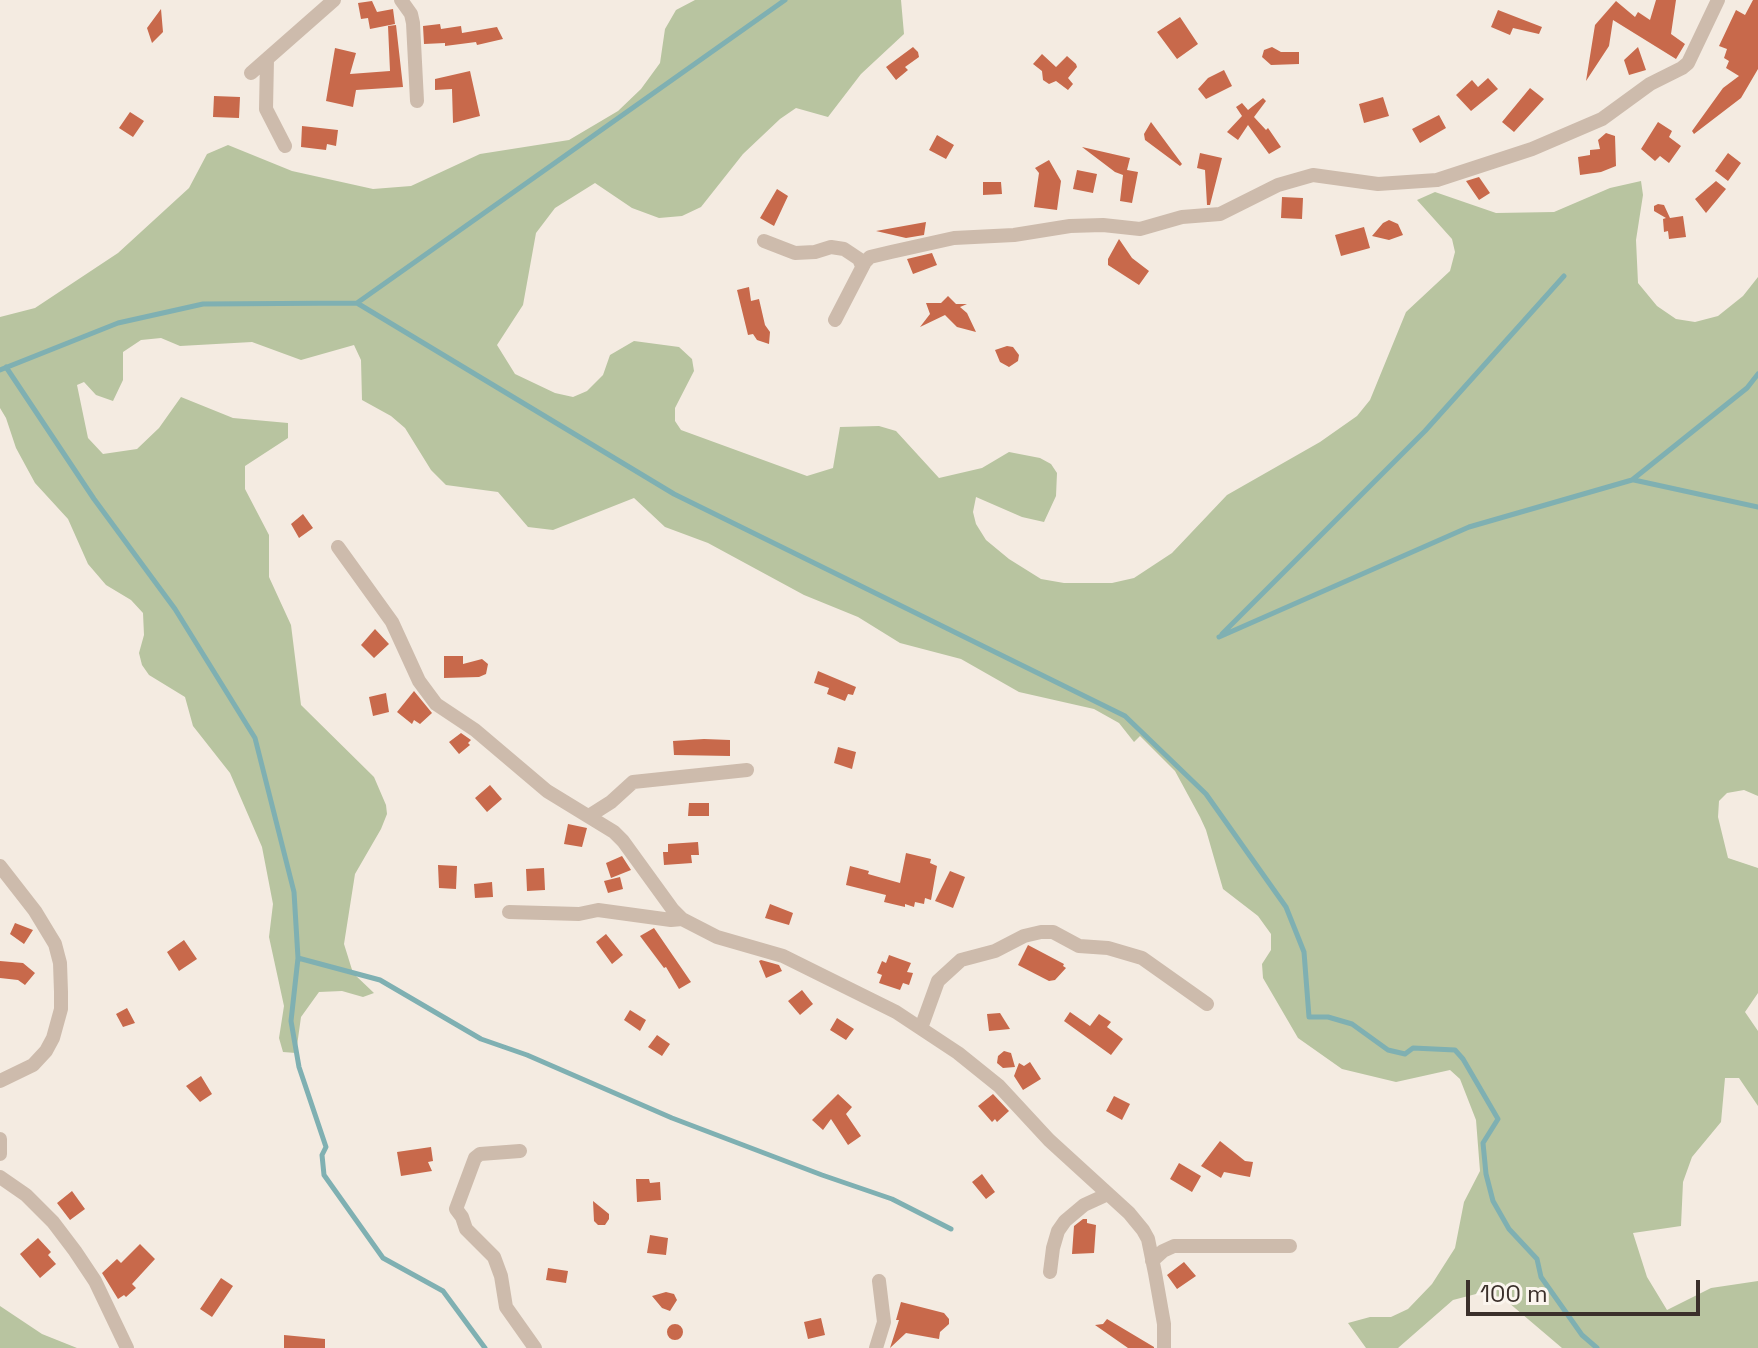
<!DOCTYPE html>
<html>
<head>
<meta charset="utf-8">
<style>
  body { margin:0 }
  #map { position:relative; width:1758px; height:1348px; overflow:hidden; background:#f4ebe1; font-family:"Space Grotesk",sans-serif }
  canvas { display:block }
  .scale { position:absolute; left:1466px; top:1280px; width:234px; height:36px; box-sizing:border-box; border:4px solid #3b302b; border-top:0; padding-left:10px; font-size:24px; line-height:28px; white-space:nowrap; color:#3b302b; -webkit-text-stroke:6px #fbf5ee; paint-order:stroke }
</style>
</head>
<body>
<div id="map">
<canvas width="1758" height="1348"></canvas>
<div class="scale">100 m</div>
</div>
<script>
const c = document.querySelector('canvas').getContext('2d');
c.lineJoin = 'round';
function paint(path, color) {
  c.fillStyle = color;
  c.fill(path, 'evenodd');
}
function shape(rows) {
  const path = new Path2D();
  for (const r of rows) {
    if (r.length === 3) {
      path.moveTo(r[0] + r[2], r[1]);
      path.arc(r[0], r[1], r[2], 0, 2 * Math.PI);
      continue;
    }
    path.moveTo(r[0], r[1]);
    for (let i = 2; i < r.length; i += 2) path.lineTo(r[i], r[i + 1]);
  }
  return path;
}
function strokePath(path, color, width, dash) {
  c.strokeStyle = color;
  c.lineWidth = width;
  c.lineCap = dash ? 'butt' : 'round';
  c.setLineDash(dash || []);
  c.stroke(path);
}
paint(shape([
  [695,0,901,0,904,34,861,74,828,117,796,108,780,119,743,154,701,207,682,216,659,218,632,208,595,183,555,208,536,233,523,305,497,345,515,374,555,393,573,397,587,391,603,375,610,355,634,341,679,347,692,359,694,371,675,408,675,421,681,430,807,476,833,468,840,427,879,426,896,431,939,478,982,468,1009,452,1040,458,1051,464,1057,473,1056,496,1044,522,1022,517,976,497,973,512,976,524,986,540,1009,559,1041,579,1064,583,1112,583,1134,578,1172,553,1227,495,1320,442,1357,416,1370,400,1406,312,1450,271,1455,252,1452,239,1417,200,1435,192,1496,213,1554,212,1610,188,1641,181,1643,195,1636,240,1638,283,1657,306,1676,319,1695,322,1718,316,1743,296,1758,277,1758,796,1744,790,1727,793,1719,801,1718,817,1728,858,1758,868,1758,993,1745,1012,1758,1031,1758,1106,1739,1078,1725,1078,1721,1122,1692,1157,1683,1182,1681,1226,1633,1233,1647,1277,1667,1310,1711,1288,1758,1281,1758,1348,1562,1348,1502,1297,1476,1294,1453,1300,1398,1348,1366,1348,1348,1323,1370,1317,1391,1317,1408,1309,1432,1284,1455,1248,1464,1202,1480,1171,1476,1120,1460,1079,1450,1070,1396,1082,1342,1069,1298,1038,1263,978,1262,964,1271,950,1271,934,1258,916,1223,889,1206,830,1200,817,1175,771,1140,736,1134,742,1119,723,1094,709,1019,692,961,659,900,643,858,617,804,595,708,543,665,527,634,498,553,530,528,527,498,492,446,485,431,470,405,428,391,416,362,400,361,360,354,345,301,360,252,342,180,346,161,338,141,340,123,352,123,380,113,401,96,395,84,382,77,385,88,438,103,454,137,449,159,428,181,397,233,418,288,423,288,438,245,466,245,489,269,535,269,577,291,625,301,705,374,777,386,805,387,814,381,829,355,874,344,944,353,973,374,993,363,997,342,991,319,992,301,1017,296,1053,283,1052,279,1038,284,1006,269,937,273,904,262,847,230,773,193,726,185,697,149,675,142,665,139,653,144,635,143,613,131,600,106,585,88,564,68,519,35,483,16,448,6,418,0,408,0,317,35,308,118,253,189,188,207,154,228,145,292,171,373,189,411,186,480,154,569,140,618,111,641,89,660,63,665,29,676,10],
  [0,1306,42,1334,77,1348,0,1348]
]), '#b8c4a0');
strokePath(shape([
  [357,303,785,0],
  [6,367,94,499,175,609,255,738,294,892,298,958,291,1021,299,1067,326,1147,322,1155,324,1175,383,1258,443,1291,485,1348],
  [0,370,118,323,203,304,357,303,674,494,1125,716,1206,794,1286,907,1304,952,1309,1017,1328,1017,1352,1024,1388,1050,1405,1054,1413,1048,1455,1050,1463,1059,1498,1119,1483,1143,1486,1174,1493,1201,1509,1229,1537,1259,1541,1277,1582,1335,1597,1348],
  [1634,480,1758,507],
  [1222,634,1425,431,1564,276],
  [1219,637,1469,527,1632,480,1747,388,1758,374],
  [298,958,380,980,481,1039,527,1055,672,1118,822,1175,892,1199,951,1229]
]), '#7fb0b2', 5);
paint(shape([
  [1656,0,1676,0,1671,34,1685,44,1676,59,1613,20,1609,46,1586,81,1595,25,1616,1,1635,17,1638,12,1650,20],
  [1753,0,1758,0,1758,69,1741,98,1694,134,1692,131,1723,88,1739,76,1726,68,1729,61,1724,58,1727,49,1719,46,1736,10,1745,15],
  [372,1,377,12,393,9,395,24,370,29,368,18,361,19,358,3],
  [161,9,163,32,152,43,147,28],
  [1498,10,1542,27,1539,34,1513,28,1510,35,1491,27],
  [1180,17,1198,44,1177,59,1157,32],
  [440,24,441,29,461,26,462,33,497,27,503,39,477,45,476,42,445,46,445,43,424,44,423,26],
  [396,25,403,87,356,90,353,107,326,101,335,48,356,53,350,74,390,71,388,26],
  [913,47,918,52,919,57,905,67,908,70,896,80,886,67],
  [1272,47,1281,52,1299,52,1299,64,1271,65,1262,57,1264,50],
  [1638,47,1646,70,1629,75,1624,60],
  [1042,54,1056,67,1067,56,1076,64,1077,67,1068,78,1073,84,1068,90,1056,81,1049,84,1043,80,1042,71,1033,64],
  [1224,70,1232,86,1206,99,1198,89,1208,78],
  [470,71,480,116,453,123,452,89,435,90,435,79],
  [1488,78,1498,89,1471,111,1456,95,1472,80,1478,87],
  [1530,88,1544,99,1514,132,1502,122],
  [214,96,240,97,239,118,213,117],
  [1383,97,1389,116,1364,123,1359,104],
  [1263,98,1266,101,1254,117,1266,130,1268,128,1281,147,1269,154,1248,125,1238,140,1227,132,1242,116,1236,107,1242,103,1248,110],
  [130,112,144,121,133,137,119,128],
  [1439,115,1446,128,1420,143,1412,129],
  [1151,122,1182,164,1180,166,1145,140,1144,134],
  [1658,122,1672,131,1669,137,1681,146,1669,163,1660,156,1655,161,1641,149],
  [302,126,338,130,336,146,327,144,326,150,301,147],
  [1606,133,1615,136,1616,166,1601,172,1580,175,1578,157,1590,155,1590,150,1600,149,1598,140],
  [937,135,954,145,946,159,929,150],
  [1082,147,1130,158,1127,170,1138,172,1132,203,1120,201,1123,175,1115,172],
  [1200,153,1222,158,1210,205,1207,205,1205,170,1197,168],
  [1728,153,1741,163,1728,181,1715,171],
  [1049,160,1061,181,1057,210,1034,207,1039,173,1035,168],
  [1077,170,1097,174,1093,193,1073,189],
  [1479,177,1490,193,1479,200,1466,181],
  [1716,181,1726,189,1706,213,1695,199],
  [983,182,1001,182,1002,194,983,195],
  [777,189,788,196,774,226,760,218],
  [1282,197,1303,198,1302,219,1281,218],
  [1658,204,1664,205,1670,218,1683,216,1686,237,1669,239,1668,231,1664,232,1663,219,1666,218,1654,211,1654,206],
  [1389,220,1398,224,1403,235,1389,240,1372,236,1383,223],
  [926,222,924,235,906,238,876,231],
  [1364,227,1370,248,1341,256,1335,235],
  [1119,239,1132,258,1149,271,1139,285,1108,265,1108,259],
  [932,253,937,265,913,274,907,259],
  [749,287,751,301,759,299,765,325,770,332,769,344,757,340,753,334,748,335,737,290],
  [948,296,956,304,967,304,960,307,967,313,976,332,957,327,945,315,920,327,930,314,926,303,941,303],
  [1007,346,1013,347,1019,355,1018,361,1009,367,1000,362,995,350],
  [303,514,313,528,299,538,291,524],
  [375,629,389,644,374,658,361,645],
  [444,656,463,656,463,664,482,659,488,664,486,674,479,677,444,678],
  [818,671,856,687,853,695,848,694,845,701,827,694,829,688,814,683],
  [414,691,432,713,420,724,414,720,412,724,397,712],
  [386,693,389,712,373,716,369,697],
  [461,733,471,740,468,743,470,745,459,754,449,742],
  [704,739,730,740,730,756,674,755,673,741],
  [838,747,856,752,852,769,834,763],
  [490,785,502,799,487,812,475,798],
  [689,803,709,803,709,816,688,816],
  [568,824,587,828,582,847,564,844],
  [698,842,699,855,691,855,692,863,664,865,663,852,668,852,668,844],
  [906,853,931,859,930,863,937,866,931,900,925,898,924,904,915,902,914,907,905,904,905,907,884,902,886,895,846,885,850,866,869,871,868,874,900,883],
  [622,856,631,870,611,878,606,863],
  [438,865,457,866,456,889,439,888],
  [544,868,545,890,527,891,526,869],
  [950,871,965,877,953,908,935,901],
  [620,877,623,889,608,893,604,881],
  [492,882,493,897,475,898,474,884],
  [770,904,793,913,789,925,765,918],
  [15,923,33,930,24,944,10,934],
  [654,928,691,982,679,989,666,967,664,968,640,936],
  [606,934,623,955,612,964,596,942],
  [184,940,197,959,179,971,167,952],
  [1028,945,1064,964,1063,966,1066,968,1055,980,1049,981,1018,965],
  [889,955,911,963,907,972,913,973,909,985,903,983,900,990,879,983,882,975,877,973,882,961,886,963],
  [761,960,779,965,782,971,766,978,759,961],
  [0,961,23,963,35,973,25,985,18,980,0,978],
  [802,990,813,1004,800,1015,788,1001],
  [127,1008,135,1023,123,1027,116,1014],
  [630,1010,646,1020,640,1031,624,1020],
  [1070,1012,1090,1026,1099,1014,1111,1022,1107,1027,1123,1039,1111,1055,1064,1021],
  [1000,1013,1010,1029,989,1031,987,1014],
  [837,1018,854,1029,846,1040,830,1030],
  [657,1035,670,1044,662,1056,648,1047],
  [1004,1051,1011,1053,1015,1067,1003,1068,997,1063,998,1056],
  [1030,1062,1041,1079,1023,1090,1014,1076,1019,1063,1024,1066],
  [201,1076,212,1094,200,1102,186,1086],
  [838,1094,852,1107,846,1114,861,1136,848,1145,831,1119,823,1130,812,1120],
  [993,1094,1009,1111,997,1122,995,1119,992,1122,978,1106],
  [1114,1096,1130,1104,1122,1120,1106,1111],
  [1220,1141,1245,1161,1253,1162,1250,1177,1224,1172,1221,1178,1201,1166],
  [431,1147,433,1161,428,1162,432,1171,401,1176,397,1152],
  [1179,1163,1201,1176,1192,1192,1170,1179],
  [982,1174,995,1192,986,1199,972,1182],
  [636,1179,649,1179,650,1183,660,1182,661,1200,637,1202],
  [72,1191,85,1209,70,1220,57,1203],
  [593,1201,609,1214,609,1219,605,1225,598,1225,594,1221],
  [1083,1219,1087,1219,1087,1223,1096,1225,1094,1253,1072,1254,1074,1226],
  [650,1235,668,1238,666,1255,647,1253],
  [38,1238,51,1252,48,1255,56,1264,40,1278,20,1254],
  [140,1244,155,1259,132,1284,136,1288,126,1297,124,1295,118,1299,102,1273,117,1259,121,1263],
  [1184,1262,1196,1276,1177,1289,1167,1275],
  [548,1268,568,1271,566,1283,546,1280],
  [221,1278,233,1286,212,1317,200,1309],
  [666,1292,674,1294,677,1300,670,1311,662,1308,652,1296],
  [901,1302,944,1313,949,1319,949,1324,940,1332,939,1339,906,1333,890,1348,899,1320,896,1320],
  [821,1318,825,1335,808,1339,804,1322],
  [1107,1319,1154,1347,1154,1348,1128,1348,1095,1325,1103,1324],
  [675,1332,8],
  [284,1335,325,1339,325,1348,284,1348]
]), '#c8694b');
strokePath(shape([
  [401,0,411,14,413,23,417,101],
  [267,59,266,109,285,146],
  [251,73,334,0],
  [764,241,795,253,815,252,831,247,844,249,859,259,862,266],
  [835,320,865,262,870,257,891,252,954,238,1014,235,1070,226,1103,225,1140,229,1182,217,1220,214,1278,185,1313,175,1378,184,1437,180,1532,149,1602,119,1650,84,1682,68,1688,63,1718,0],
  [338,547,392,622,419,681,436,704,475,730,547,791,614,832,623,841,673,910,682,919,717,937,783,956,896,1012,958,1053,999,1086,1049,1140,1129,1213,1143,1230,1148,1239,1155,1273,1164,1324,1164,1348],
  [589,816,611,802,633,782,747,770],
  [0,866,35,911,55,944,60,963,61,992,61,1009,53,1038,46,1051,33,1065,0,1081],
  [509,912,579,914,598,910,671,920,682,919],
  [921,1028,938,981,961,960,995,951,1024,936,1041,932,1053,932,1079,946,1108,948,1142,958,1207,1004],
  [0,1139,0,1154],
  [520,1151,480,1154,475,1158,456,1209,462,1217,466,1229,494,1257,501,1276,506,1307,535,1348],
  [0,1177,26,1195,53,1222,75,1251,95,1281,127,1348],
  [1152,1261,1163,1251,1174,1246,1290,1246],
  [1050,1272,1053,1248,1058,1231,1065,1221,1084,1205,1108,1194],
  [876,1348,884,1322,879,1281]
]), '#cdbbac', 14);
</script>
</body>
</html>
